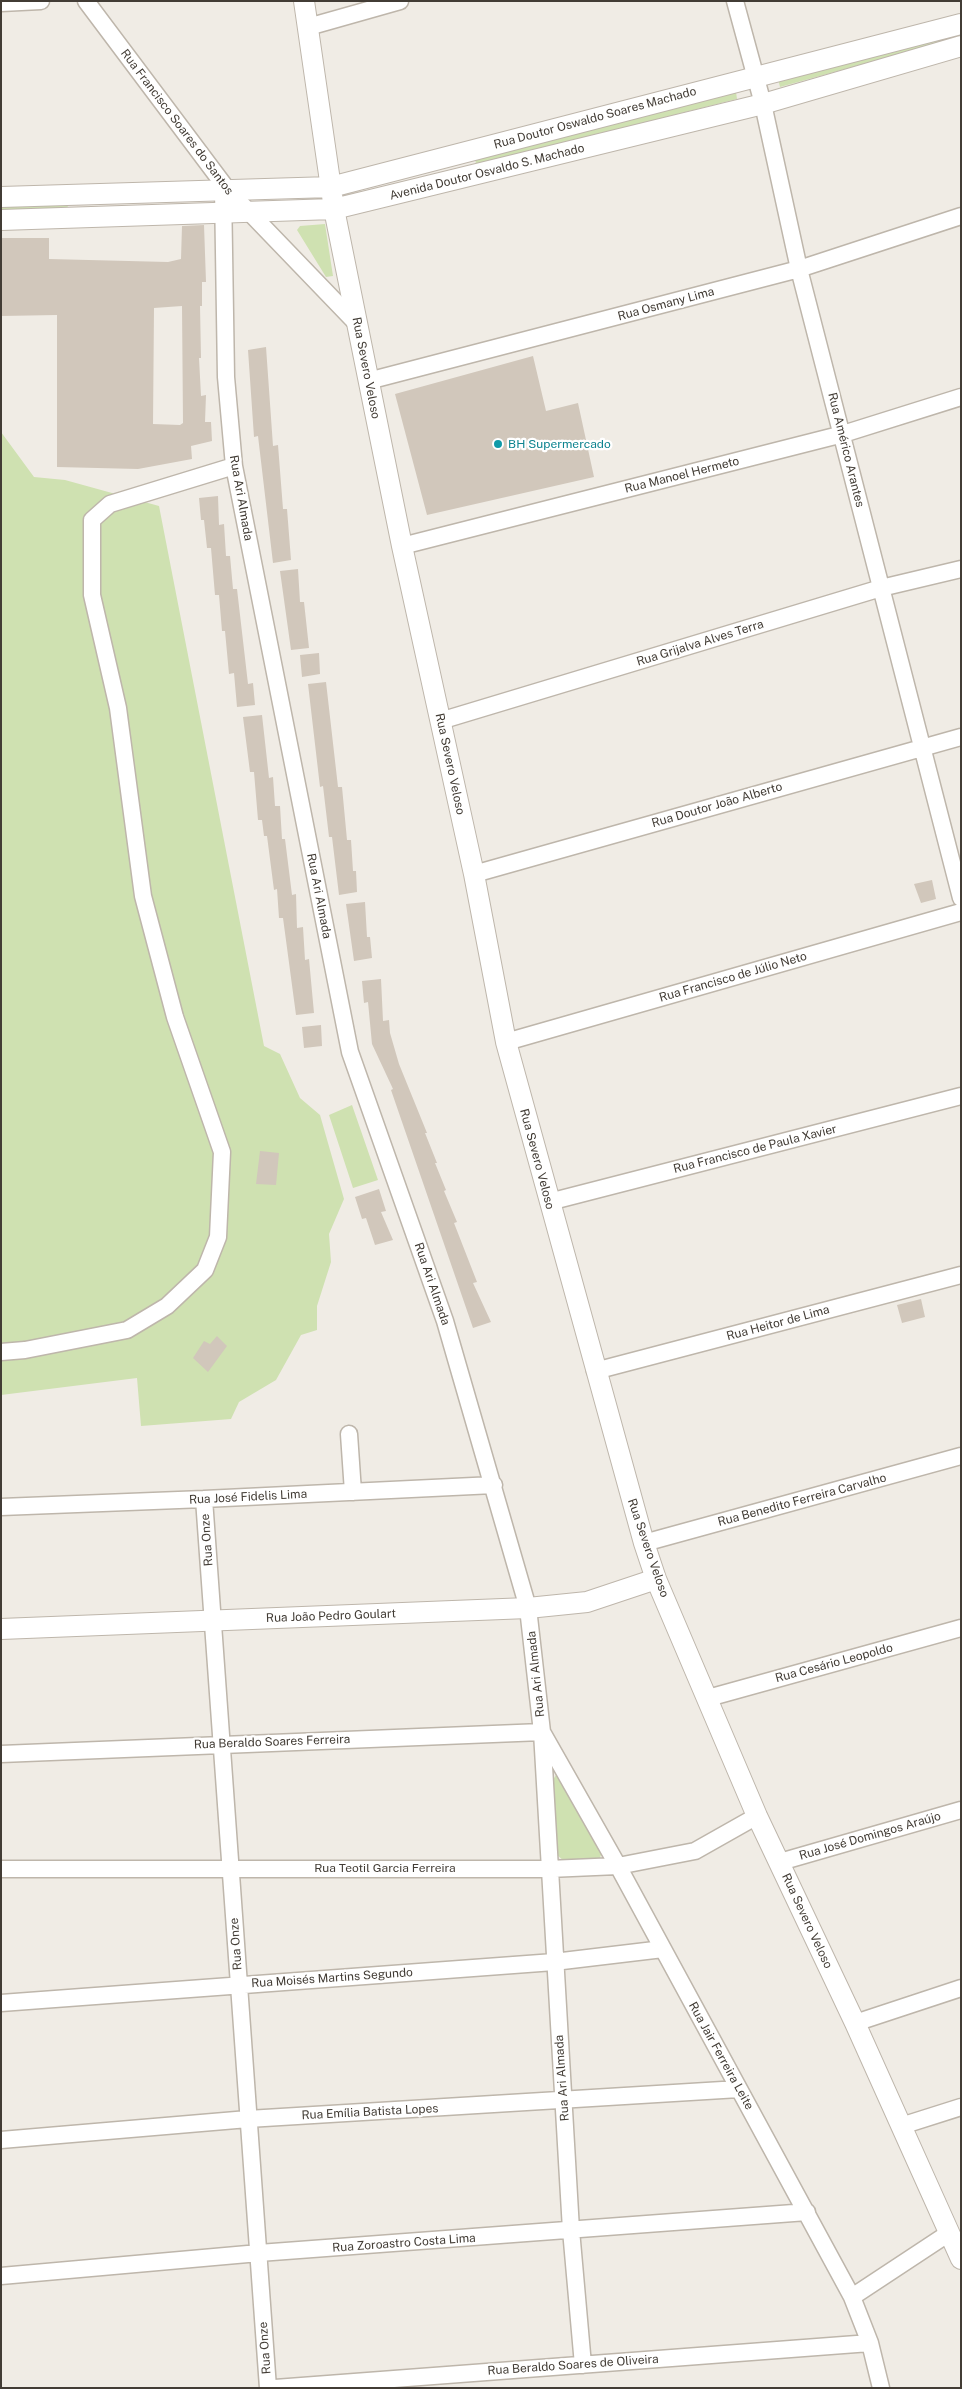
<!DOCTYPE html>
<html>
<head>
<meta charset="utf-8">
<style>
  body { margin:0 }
  #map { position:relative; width:962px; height:2389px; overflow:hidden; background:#f0ece5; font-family:"Public Sans",sans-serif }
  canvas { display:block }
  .frame { position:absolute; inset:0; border:2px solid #423c35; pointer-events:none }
</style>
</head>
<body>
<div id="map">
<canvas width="962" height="2389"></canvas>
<div class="frame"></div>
</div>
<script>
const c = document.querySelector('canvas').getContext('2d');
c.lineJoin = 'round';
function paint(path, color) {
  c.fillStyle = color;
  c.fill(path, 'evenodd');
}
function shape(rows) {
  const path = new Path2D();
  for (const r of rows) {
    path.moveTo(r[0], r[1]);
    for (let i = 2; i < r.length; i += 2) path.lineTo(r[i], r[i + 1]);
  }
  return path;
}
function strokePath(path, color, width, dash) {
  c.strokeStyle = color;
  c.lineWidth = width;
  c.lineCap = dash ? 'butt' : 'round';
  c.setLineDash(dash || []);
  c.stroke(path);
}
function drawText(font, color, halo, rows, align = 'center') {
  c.font = font + ' "Public Sans",sans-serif';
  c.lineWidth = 4.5;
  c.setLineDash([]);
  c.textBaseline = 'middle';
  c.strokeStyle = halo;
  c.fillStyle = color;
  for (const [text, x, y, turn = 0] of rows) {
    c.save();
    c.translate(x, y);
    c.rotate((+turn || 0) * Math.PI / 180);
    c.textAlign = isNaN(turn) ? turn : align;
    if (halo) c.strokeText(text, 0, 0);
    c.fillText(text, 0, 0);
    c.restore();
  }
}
paint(shape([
  [961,32,961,37,780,87,778,79],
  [736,92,737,99,476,165,475,157],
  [67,202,68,208,1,211,1,204],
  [325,224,333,276,326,277,297,230,300,226],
  [1,432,34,477,65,480,159,506,264,1046,280,1054,300,1098,320,1115,344,1199,329,1234,331,1262,317,1306,317,1330,301,1335,276,1380,239,1402,231,1419,141,1426,137,1378,1,1395],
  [352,1105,378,1180,353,1188,329,1115],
  [557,1773,603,1850,599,1860,564,1861,556,1854,553,1780]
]), '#cfe1b1');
paint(shape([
  [204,225,206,282,202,282,202,306,200,306,201,358,199,358,201,396,206,395,205,422,211,422,212,441,191,446,192,459,138,469,57,467,57,315,1,316,1,238,49,238,49,259,168,262,181,259,182,226],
  [182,306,183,423,180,425,153,424,154,308],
  [266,347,273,446,278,445,283,509,287,509,291,560,273,563,258,436,254,437,248,350],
  [533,356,546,411,578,403,594,477,427,515,395,394],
  [218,496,219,525,224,524,226,556,230,556,233,589,237,589,248,684,253,683,255,705,237,707,234,673,229,674,225,631,222,631,219,595,215,595,211,548,207,548,204,520,201,520,199,498],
  [298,569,300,602,304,602,309,648,291,650,280,571],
  [319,653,320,674,302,677,300,655],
  [326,682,338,787,342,787,347,840,351,840,353,871,356,871,357,892,339,895,332,837,329,837,323,786,320,787,308,684],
  [262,715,269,778,273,777,275,806,280,806,282,839,285,839,292,895,296,894,297,928,303,927,305,960,309,959,314,1013,296,1015,283,918,279,918,277,889,274,890,267,836,264,836,262,820,258,820,254,772,250,772,243,717],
  [932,880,936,899,921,903,914,884],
  [365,902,367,937,370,937,372,958,354,961,346,904],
  [381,979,383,1021,389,1020,390,1033,399,1064,427,1133,425,1133,437,1163,435,1163,446,1190,444,1191,457,1222,454,1223,477,1282,473,1283,491,1322,473,1328,391,1090,393,1089,372,1044,368,1002,364,1003,362,981],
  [321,1025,322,1046,304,1048,302,1027],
  [260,1151,279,1153,276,1185,256,1184],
  [379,1189,386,1211,381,1212,393,1240,375,1245,366,1218,362,1219,355,1197],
  [921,1299,925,1317,902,1323,897,1305],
  [217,1336,227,1346,208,1372,193,1358,204,1341,210,1344]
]), '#d1c7bb');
const minor = shape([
  [86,1,227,189,357,324],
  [735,1,763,104,799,269,961,898],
  [1,3,41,1],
  [308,27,400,1],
  [223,189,226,377,234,466,350,1052,445,1321,528,1608,542,1732,571,2230,583,2365],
  [368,381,799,269,961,216],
  [402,546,843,434,961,397],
  [440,721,881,588,961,569],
  [474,874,961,737],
  [506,1042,961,912],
  [549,1202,961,1096],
  [1,1352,25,1350,127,1330,167,1306,205,1270,218,1237,222,1152,175,1017,143,896,118,708,92,595,92,520,110,504,234,466],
  [595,1371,961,1275],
  [349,1434,353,1492],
  [204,1499,268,2388],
  [1,1507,204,1499,494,1485],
  [644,1543,961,1456],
  [708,1698,961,1628],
  [1,1754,542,1732,618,1866,852,2297,870,2343,881,2388],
  [780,1862,961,1810],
  [1,1869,549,1869,618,1866,695,1851,757,1816],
  [1,2003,554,1962,663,1949],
  [855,2023,961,1988],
  [901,2126,961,2107],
  [1,2140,248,2119,739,2089],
  [1,2276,259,2253,807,2212],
  [852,2297,949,2233],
  [275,2388,870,2343]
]);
const tertiary = shape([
  [304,1,334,209,402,546,474,874,506,1042,644,1543,656,1579,757,1816,855,2023,961,2259],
  [1,197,331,187,961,24],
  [1,220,334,209,763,104,961,46],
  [1,1629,528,1608,587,1602,656,1579]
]);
strokePath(minor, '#beb6ab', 19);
strokePath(tertiary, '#beb6ab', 22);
strokePath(minor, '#fff', 16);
strokePath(tertiary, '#fff', 20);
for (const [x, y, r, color] of [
  [498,444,5,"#0f9aa8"]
]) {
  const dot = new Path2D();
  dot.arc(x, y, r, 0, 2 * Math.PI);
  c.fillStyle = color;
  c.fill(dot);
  strokePath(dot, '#fff', 2);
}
drawText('12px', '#423c35', '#fff', [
  ["Rua Doutor Oswaldo Soares Machado",595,118,-15],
  ["Rua Francisco Soares do Santos",177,122,53],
  ["Avenida Doutor Osvaldo S. Machado",487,172,-14],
  ["Rua Osmany Lima",666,304,-15],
  ["Rua Severo Veloso",366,368,79],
  ["Rua Américo Arantes",846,450,76],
  ["Rua Manoel Hermeto",682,475,-14],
  ["Rua Ari Almada",241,498,80],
  ["Rua Grijalva Alves Terra",700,643,-17],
  ["Rua Severo Veloso",450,764,78],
  ["Rua Doutor João Alberto",717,805,-16],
  ["Rua Ari Almada",319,896,79],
  ["Rua Francisco de Júlio Neto",733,977,-16],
  ["Rua Francisco de Paula Xavier",755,1149,-14],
  ["Rua Severo Veloso",537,1159,75],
  ["Rua Ari Almada",432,1284,71],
  ["Rua Heitor de Lima",778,1323,-15],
  ["Rua José Fidelis Lima",248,1497,-3],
  ["Rua Benedito Ferreira Carvalho",802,1500,-15],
  ["Rua Onze",207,1540,-94],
  ["Rua Severo Veloso",648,1548,71],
  ["Rua João Pedro Goulart",331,1616,-2],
  ["Rua Cesário Leopoldo",834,1663,-15],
  ["Rua Ari Almada",536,1674,-96],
  ["Rua Beraldo Soares Ferreira",272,1742,-2],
  ["Rua José Domingos Araújo",870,1836,-16],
  ["Rua Teotil Garcia Ferreira",385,1868],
  ["Rua Severo Veloso",807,1921,65],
  ["Rua Onze",236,1944,-94],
  ["Rua Moisés Martins Segundo",332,1978,-4],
  ["Rua Jair Ferreira Leite",721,2056,61],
  ["Rua Ari Almada",562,2078,-94],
  ["Rua Emília Batista Lopes",370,2112,-3],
  ["Rua Zoroastro Costa Lima",404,2243,-4],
  ["Rua Onze",265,2348,-94],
  ["Rua Beraldo Soares de Oliveira",573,2365,-4]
]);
drawText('12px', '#0d838f', '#fff', [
  ["BH Supermercado",508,444]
], 'left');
</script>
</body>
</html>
